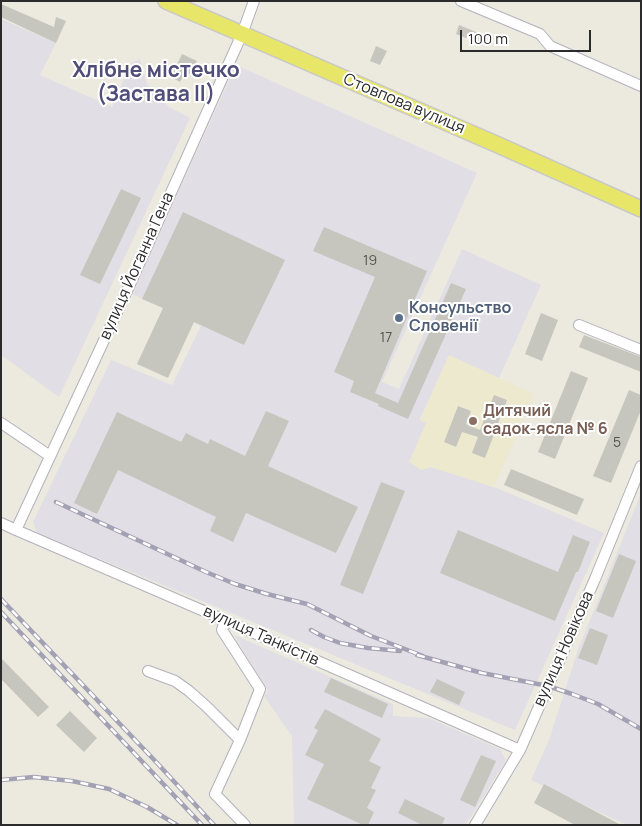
<!DOCTYPE html>
<html>
<head>
<meta charset="utf-8">
<style>
  body { margin:0 }
  #map { position:relative; width:642px; height:826px; overflow:hidden; background:#ece9de; font-family:Manrope,sans-serif }
  canvas { display:block }
  .frame { position:absolute; inset:0; border:2px solid #2b2b2b; pointer-events:none }
  .scale { position:absolute; left:460px; top:30px; width:131px; height:22px; box-sizing:border-box; border:2px solid #2b2b2b; border-top:0; padding-left:6px; font-size:15px; line-height:18px; white-space:nowrap; color:#2b2b2b; -webkit-text-stroke:4px #fff; paint-order:stroke }
</style>
</head>
<body>
<div id="map">
<canvas width="642" height="826"></canvas>
<div class="frame"></div>
<div class="scale">100 m</div>
</div>
<script>
const c = document.querySelector('canvas').getContext('2d');
c.lineJoin = 'round';
function paint(path, color) {
  c.fillStyle = color;
  c.fill(path, 'evenodd');
}
function shape(rows) {
  const path = new Path2D();
  for (const r of rows) {
    path.moveTo(r[0], r[1]);
    for (let i = 2; i < r.length; i += 2) path.lineTo(r[i], r[i + 1]);
  }
  return path;
}
function strokePath(path, color, width, dash) {
  c.strokeStyle = color;
  c.lineWidth = width;
  c.lineCap = dash ? 'butt' : 'round';
  c.setLineDash(dash || []);
  c.stroke(path);
}
function drawText(font, color, halo, rows, align = 'center') {
  c.font = font + ' Manrope,sans-serif';
  c.lineWidth = 4;
  c.setLineDash([]);
  c.textBaseline = 'middle';
  c.strokeStyle = halo;
  c.fillStyle = color;
  for (const [text, x, y, turn = 0] of rows) {
    c.save();
    c.translate(x, y);
    c.rotate((+turn || 0) * Math.PI / 180);
    c.textAlign = isNaN(turn) ? turn : align;
    if (halo) c.strokeText(text, 0, 0);
    c.fillText(text, 0, 0);
    c.restore();
  }
}
paint(shape([
  [1,19,56,43,40,75,112,107,131,63,140,59,147,84,169,107,190,118,59,397,1,355],
  [236,65,477,173,382,382,399,389,462,249,541,285,499,378,449,356,420,419,426,423,431,467,494,487,604,533,515,730,37,533,33,522,111,360,172,385,201,326,132,294],
  [641,493,641,825,627,825,531,780,549,740,578,650],
  [234,635,393,704,393,716,428,718,500,749,506,760,474,812,465,825,294,825,292,736,264,696,268,691]
]), '#e2dee5');
paint(shape([
  [449,355,534,394,494,487,431,467,421,470,409,462,426,423,420,420]
]), '#ece9cf');
paint(shape([
  [1,4,54,27,56,17,66,21,56,43,1,17],
  [459,25,481,34,478,43,456,34],
  [376,46,387,51,380,65,370,61],
  [182,54,197,61,190,74,185,72,180,82,171,77],
  [121,189,141,198,100,284,80,275],
  [183,212,285,260,244,345,194,322,168,378,137,364,163,308,142,299],
  [324,227,427,271,375,393,398,403,451,283,466,289,408,419,378,406,379,404,350,392,354,381,334,372,375,277,313,251],
  [541,313,558,320,542,361,525,354],
  [584,335,641,357,641,372,579,347],
  [571,371,588,378,555,459,538,452],
  [629,390,641,395,641,410,611,483,593,476],
  [494,395,507,400,485,458,472,453,478,437,462,432,456,447,444,442,458,406,471,411,466,424,480,430],
  [266,411,289,421,268,466,358,507,336,553,246,513,233,542,210,531,216,517,118,470,97,514,74,503,117,412,181,442,186,433,208,444,210,439,245,456],
  [511,469,584,499,577,515,504,485],
  [381,482,405,491,363,594,340,585],
  [458,530,558,572,573,535,590,542,578,572,576,572,555,621,440,573],
  [619,554,636,561,613,618,596,611],
  [590,628,608,635,597,665,578,658],
  [1,658,49,707,38,717,1,679],
  [331,678,388,704,382,718,324,692],
  [437,679,465,692,459,705,430,692],
  [325,709,381,739,369,761,381,767,371,788,376,790,367,808,374,812,368,825,363,825,307,799,324,764,305,755,318,730,314,728],
  [70,711,97,738,84,752,56,725],
  [481,755,496,761,475,807,460,800],
  [544,784,621,825,575,825,534,803],
  [405,799,445,818,442,825,422,825,398,813]
]), '#c7c6be');
const minor = shape([
  [461,1,540,34,550,46,641,86],
  [579,325,641,350],
  [1,423,50,456],
  [1,523,16,530,213,615,520,750],
  [16,530,131,282,242,34,254,1],
  [225,620,222,630,260,689,240,740,215,794,245,825],
  [148,671,175,681,189,691,207,707,240,740],
  [475,825,520,750,595,579,641,466]
]);
const primary = shape([
  [166,1,496,144,641,209]
]);
strokePath(minor, '#b2b1bd', 12);
strokePath(primary, '#c8c8c8', 18);
strokePath(minor, '#fff', 10);
strokePath(primary, '#e7e668', 15);
const rail = shape([
  [56,502,206,572,235,584,267,594,307,604,371,636,423,656],
  [1,599,158,764,214,825],
  [1,612,202,825],
  [311,630,324,637,340,643,368,648,400,651],
  [417,655,482,673,548,686,572,694,598,704,641,729],
  [1,780,34,777,72,781,109,789,147,807,177,825]
]);
strokePath(rail, '#a3a1b4', 4.5);
strokePath(rail, '#fff', 2.5, [8]);
for (const [x, y, r, color] of [
  [399,318,5,"#5c6f8a"],
  [473,421,5,"#8d6e63"]
]) {
  const dot = new Path2D();
  dot.arc(x, y, r, 0, 2 * Math.PI);
  c.fillStyle = color;
  c.fill(dot);
  strokePath(dot, '#fff', 2);
}
drawText('14px', '#525250', null, [
  ["19",370,261],
  ["17",386,338],
  ["5",617,443]
]);
drawText('16px', '#2b2b2b', '#fff', [
  ["Стовпова вулиця",404,104,23],
  ["вулиця Йоганна Гена",137,266,-66],
  ["вулиця Танкістів",261,636,24],
  ["вулиця Новікова",564,649,-66]
]);
drawText('bold 16px', '#4e5e75', '#fff', [
  ["Консульство",409,309],
  ["Словенії",409,327]
], 'left');
drawText('bold 16px', '#785e54', '#fff', [
  ["Дитячий",483,412],
  ["садок-ясла № 6",483,430]
], 'left');
drawText('bold 21px', '#504e79', '#fff', [
  ["Хлібне містечко",156,71],
  ["(Застава ІІ)",156,95]
]);
</script>
</body>
</html>
